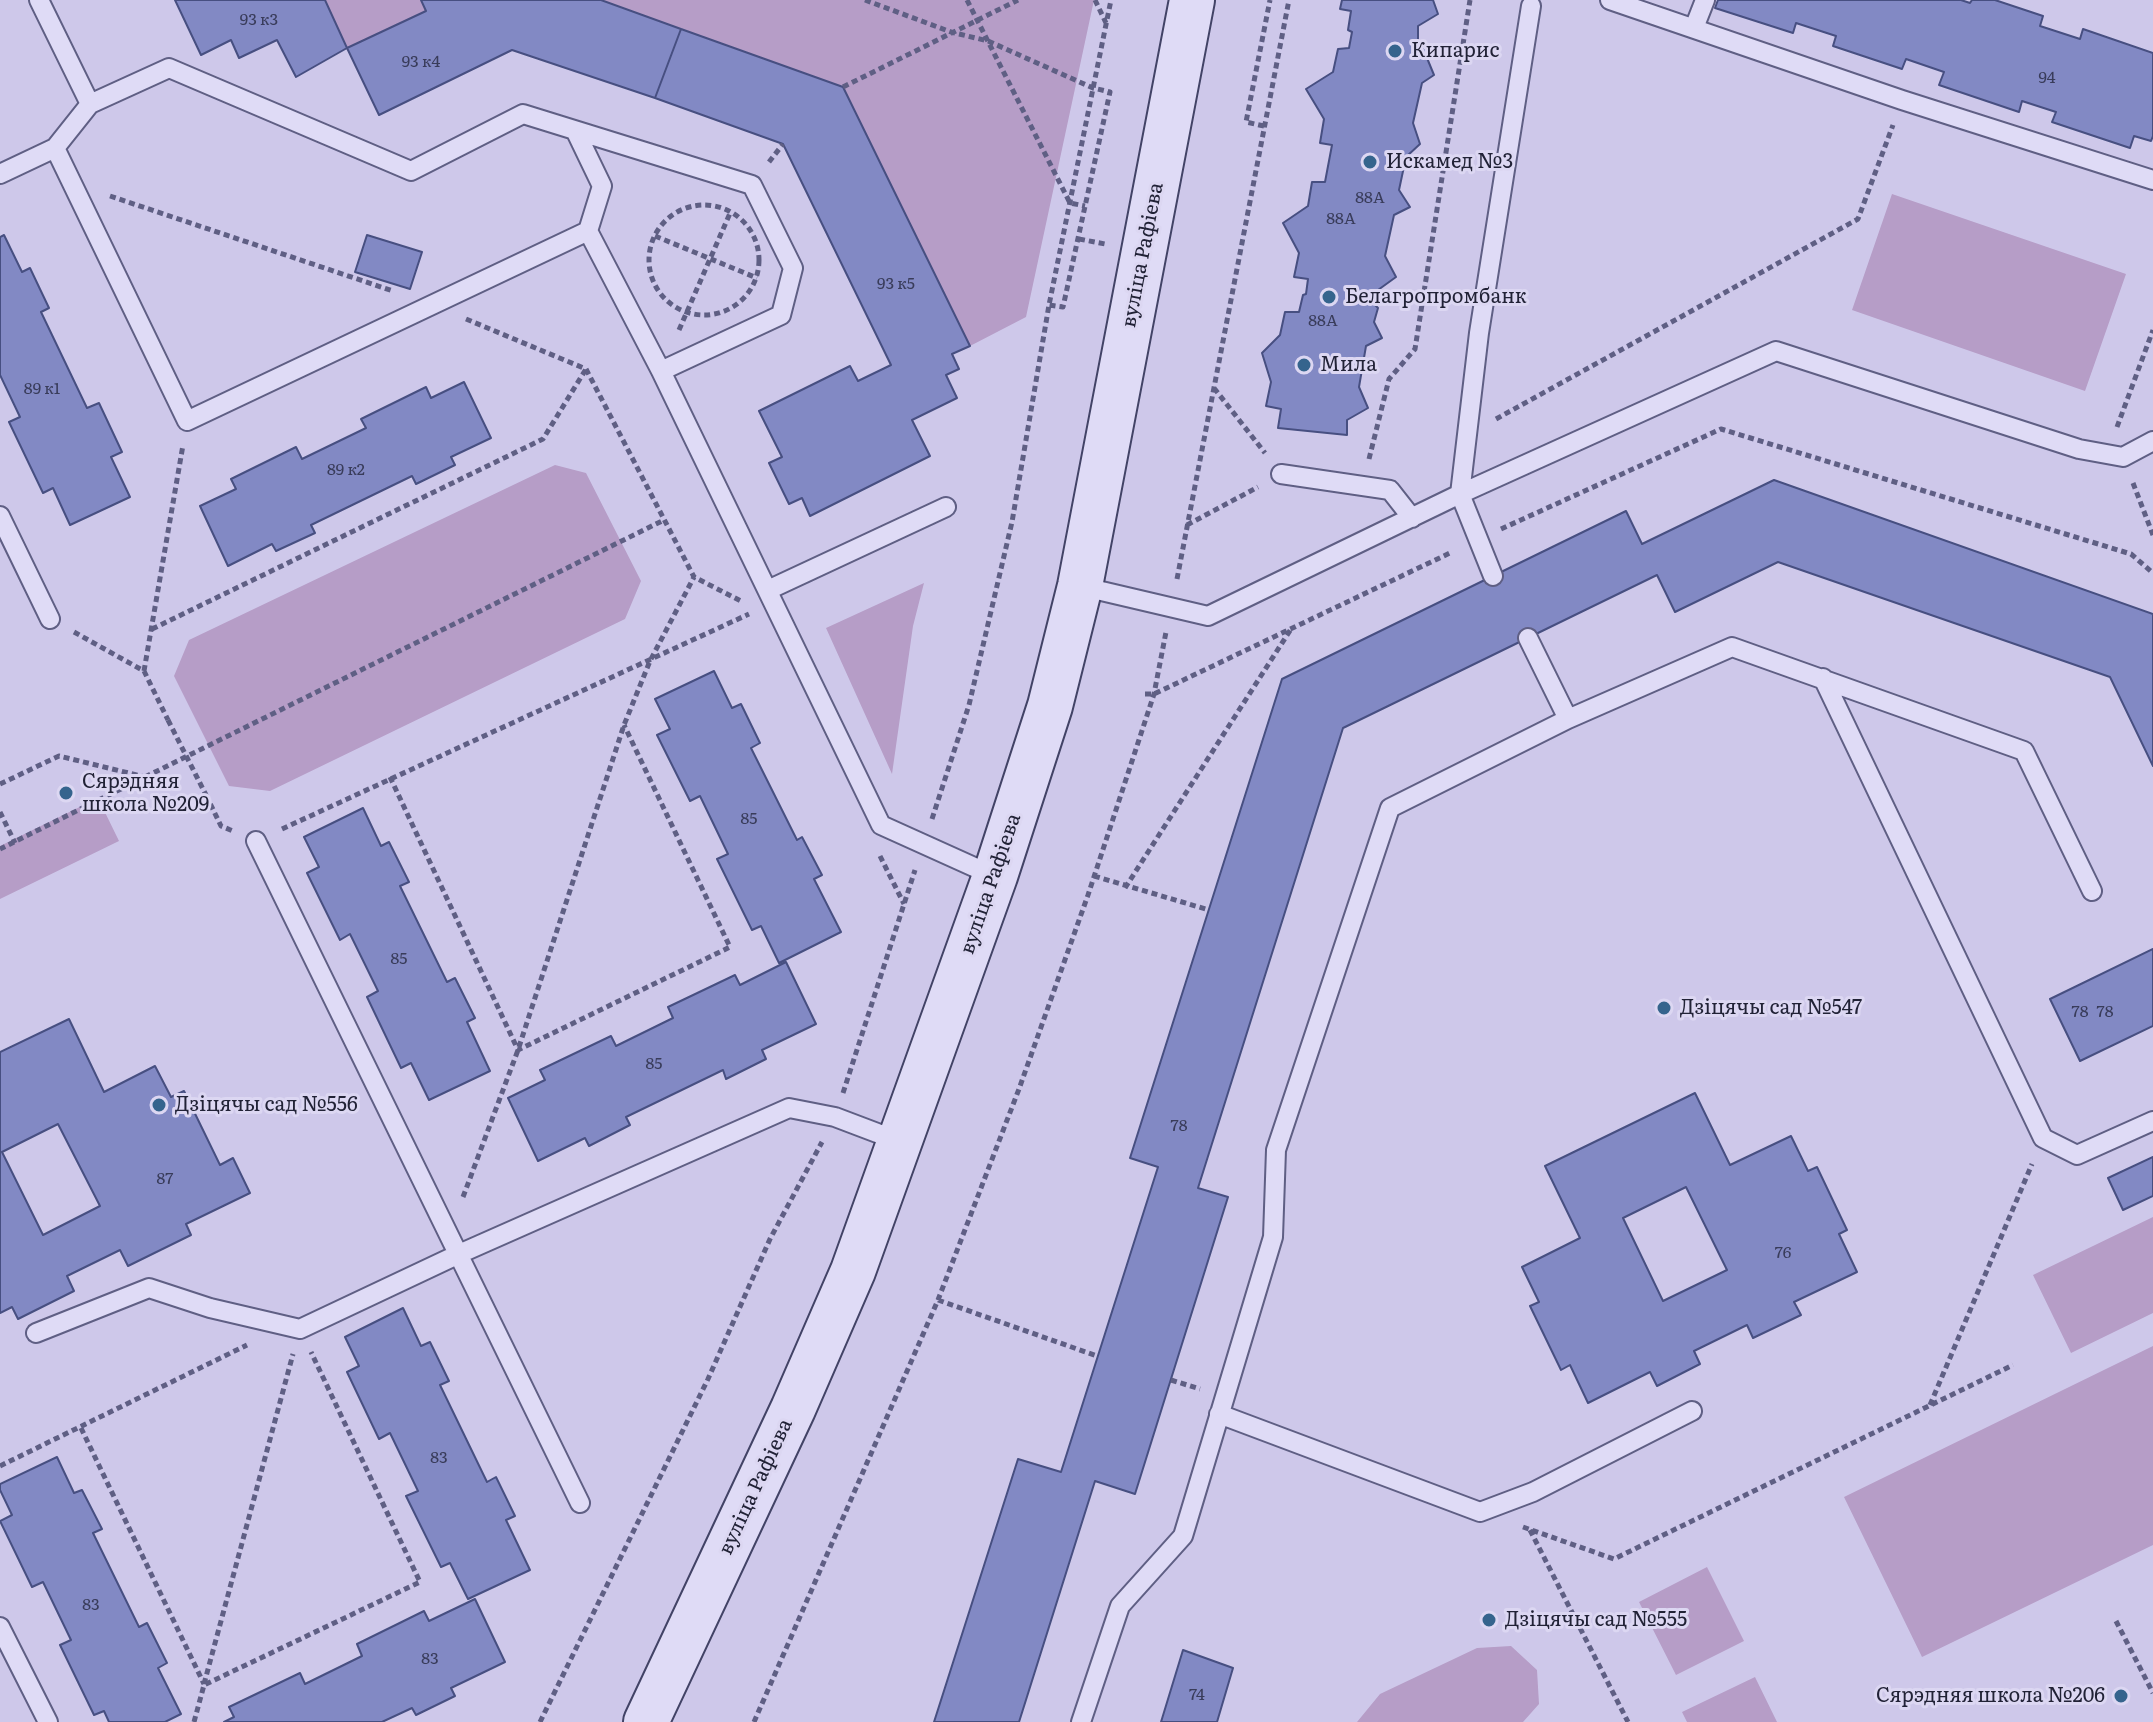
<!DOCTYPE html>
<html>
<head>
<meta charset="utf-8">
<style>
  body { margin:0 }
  canvas { display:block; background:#cec8ea }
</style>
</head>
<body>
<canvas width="2153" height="1722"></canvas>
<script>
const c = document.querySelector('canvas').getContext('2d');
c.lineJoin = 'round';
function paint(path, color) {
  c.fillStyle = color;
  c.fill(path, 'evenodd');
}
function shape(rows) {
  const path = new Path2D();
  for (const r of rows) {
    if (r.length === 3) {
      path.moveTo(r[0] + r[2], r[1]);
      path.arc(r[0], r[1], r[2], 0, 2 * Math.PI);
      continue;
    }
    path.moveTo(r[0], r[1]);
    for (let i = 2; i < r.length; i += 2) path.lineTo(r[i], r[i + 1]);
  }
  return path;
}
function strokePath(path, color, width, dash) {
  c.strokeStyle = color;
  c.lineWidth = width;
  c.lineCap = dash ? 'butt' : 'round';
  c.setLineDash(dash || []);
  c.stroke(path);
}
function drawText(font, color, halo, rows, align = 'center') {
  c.font = font + ' Literata,serif';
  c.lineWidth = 6;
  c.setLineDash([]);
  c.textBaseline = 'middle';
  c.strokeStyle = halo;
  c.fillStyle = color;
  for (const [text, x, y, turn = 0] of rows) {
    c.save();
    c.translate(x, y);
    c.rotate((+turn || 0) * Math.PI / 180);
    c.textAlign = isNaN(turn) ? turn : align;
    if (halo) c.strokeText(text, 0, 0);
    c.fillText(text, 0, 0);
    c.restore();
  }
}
paint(shape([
  [325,0,421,0,426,11,347,48],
  [601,0,1094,0,1026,317,970,346,843,87],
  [1892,194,2126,274,2085,391,1852,310],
  [555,465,586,473,641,581,625,619,270,791,229,786,174,676,189,640],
  [924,583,913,626,892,774,826,628],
  [98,798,119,841,0,899,0,846],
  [2153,1217,2153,1313,2071,1353,2033,1275],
  [2153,1346,2153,1545,1922,1657,1844,1497],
  [1707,1567,1744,1641,1676,1675,1639,1602],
  [1511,1646,1537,1670,1539,1704,1523,1722,1357,1722,1380,1694,1477,1648],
  [1755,1677,1777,1722,1687,1722,1682,1712]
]), '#b69dc7');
const building = shape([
  [175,0,325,0,347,48,296,77,277,40,239,58,231,40,201,55,175,0],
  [421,0,601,0,681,29,655,98,512,50,379,115,347,48,426,11,421,0],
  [1342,0,1433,0,1438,14,1418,26,1418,43,1430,45,1427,58,1434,75,1422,83,1413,123,1420,144,1406,157,1399,190,1410,207,1394,215,1385,256,1396,277,1378,290,1375,305,1378,308,1374,322,1382,338,1366,346,1359,387,1368,408,1347,420,1347,435,1278,428,1281,409,1266,406,1271,382,1262,353,1280,335,1285,312,1299,312,1303,295,1306,294,1308,279,1294,277,1299,253,1283,223,1308,206,1312,182,1325,182,1332,145,1320,143,1324,119,1306,89,1333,72,1338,49,1349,48,1352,32,1348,30,1351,11,1340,9,1342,0],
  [1718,0,1961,0,1970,3,1972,0,1995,0,2043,16,2040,26,2080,39,2083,29,2153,53,2153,136,2151,141,2134,136,2130,148,2052,122,2056,112,2022,101,2019,112,1939,85,1944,72,1906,59,1902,69,1833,46,1836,36,1796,23,1793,33,1715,8,1718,0],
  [681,29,843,87,970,346,952,354,959,369,946,375,957,398,912,420,930,456,810,516,802,498,789,504,769,463,782,457,759,411,850,366,858,381,891,365,783,144,655,98,681,29],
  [4,235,22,272,30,268,39,287,49,308,41,312,87,408,99,403,122,452,111,457,130,497,70,525,53,488,43,493,9,422,20,417,0,375,0,237,4,235],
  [367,235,422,252,410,289,355,272,367,235],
  [464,382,491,438,451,457,455,465,416,484,412,476,311,525,315,533,276,551,272,544,228,566,200,506,236,489,231,479,296,447,302,459,366,428,361,419,426,387,431,398,464,382],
  [1774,480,2153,614,2153,766,2110,677,1778,562,1675,612,1657,575,1343,728,1198,1188,1228,1197,1135,1494,1095,1481,1019,1722,934,1722,1018,1459,1061,1472,1158,1167,1130,1158,1282,679,1626,511,1642,544,1774,480],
  [714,671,732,708,741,704,760,743,751,748,797,840,802,837,822,875,814,879,841,932,779,963,761,926,752,930,717,859,728,854,700,796,690,801,657,735,670,729,655,699,714,671],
  [363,808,381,846,389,842,409,882,400,886,447,982,455,978,475,1018,467,1022,490,1071,429,1100,411,1063,401,1068,367,997,378,991,350,934,340,940,307,873,319,867,304,837,363,808],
  [2153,949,2153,1026,2080,1061,2050,999,2153,949],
  [786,962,816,1024,762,1050,766,1059,726,1079,723,1070,626,1117,630,1125,589,1146,585,1138,538,1161,508,1098,545,1080,540,1070,611,1036,616,1046,673,1018,668,1007,735,975,740,985,786,962],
  [69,1019,104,1092,155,1066,171,1097,184,1091,220,1165,233,1158,250,1193,186,1224,191,1235,128,1266,120,1250,67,1276,74,1291,18,1319,12,1307,0,1313,0,1052,69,1019],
  [58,1124,100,1206,43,1235,2,1152,58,1124],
  [1695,1093,1730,1165,1791,1136,1808,1171,1817,1167,1847,1230,1839,1234,1857,1272,1794,1302,1801,1315,1753,1338,1747,1325,1694,1351,1700,1364,1657,1386,1650,1372,1588,1403,1570,1365,1561,1370,1530,1306,1539,1302,1522,1267,1580,1238,1545,1166,1695,1093],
  [1686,1187,1727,1270,1663,1301,1623,1218,1686,1187],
  [2153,1157,2153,1196,2123,1210,2108,1178,2153,1157],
  [403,1308,421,1346,430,1342,449,1381,440,1385,487,1482,496,1477,515,1516,506,1520,530,1570,468,1599,450,1563,441,1567,406,1496,418,1491,390,1433,379,1439,347,1372,359,1366,345,1337,403,1308],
  [57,1457,74,1493,82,1490,102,1529,93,1533,139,1627,147,1623,167,1663,158,1668,181,1714,165,1722,109,1722,104,1711,94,1715,60,1645,71,1640,43,1582,32,1587,0,1521,12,1515,0,1490,0,1484,57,1457],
  [475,1599,505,1662,451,1688,455,1696,416,1715,412,1708,382,1722,224,1722,234,1717,229,1707,300,1673,305,1684,362,1656,357,1644,424,1611,429,1621,475,1599],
  [1183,1650,1233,1668,1217,1722,1161,1722,1183,1650]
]);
paint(building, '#8289c4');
strokePath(building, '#474f81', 2);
const lane = shape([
  [39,0,90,104],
  [1610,0,1902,100,2153,180],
  [1694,28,1705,0],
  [576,132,602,186,588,231],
  [55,148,187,421,588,231,661,371,881,825,994,876],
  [0,174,55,148,90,104,169,68,411,171,523,114,752,185,793,268,781,315,661,371],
  [1281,474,1390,490,1412,518],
  [0,516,50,619],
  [1493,576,1460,494,1479,333,1531,6],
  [1080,586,1208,616,1460,494,1776,351,2079,449,2123,457,2153,441],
  [768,590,946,507],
  [1528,638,1568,719],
  [1823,678,2043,1138,2077,1155,2153,1121],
  [256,841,580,1503],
  [36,1333,149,1288,210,1308,300,1329,459,1254,789,1108,835,1117,901,1142],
  [1219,1414,1480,1512,1533,1492,1692,1411],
  [0,1627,48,1722],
  [1081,1722,1120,1606,1183,1536,1273,1237,1276,1150,1390,808,1568,719,1732,647,2024,751,2092,891]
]);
const secondary = shape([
  [646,1722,793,1409,853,1271,995,876,1050,706,1080,586,1192,0]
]);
strokePath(lane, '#5f5f84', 22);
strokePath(secondary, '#424366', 48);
strokePath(shape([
  [865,0,951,32,988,41,1093,88,1110,92,1063,307,1049,305],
  [967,0,1070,203,1085,206],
  [1095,0,1106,23],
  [843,87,1018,0],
  [1264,126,1246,122,1270,0],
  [769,162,783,144],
  [110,196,393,291],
  [704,260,55],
  [655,236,757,278],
  [1079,239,1105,244],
  [466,319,586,369,694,577,741,601],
  [679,330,731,211],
  [1214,388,1265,453],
  [1496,419,1858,219,1893,125],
  [2117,427,2153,330],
  [1369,459,1389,379,1415,349,1470,0],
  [2133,483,2153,535],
  [1187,525,1258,487],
  [1501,529,1721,429,2131,554,2153,573],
  [1177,579,1289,0],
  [152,629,543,439,586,369],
  [74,632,144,671,168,720],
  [144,671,183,445],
  [1145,694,1154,694,1452,552],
  [145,777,664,520],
  [390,777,518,1050,730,947,624,725],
  [0,784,59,756,145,777,0,849],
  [206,795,221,826,233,831],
  [0,812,15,843],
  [932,819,969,705,1012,522,1049,305,1111,0],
  [282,829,749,614],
  [880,856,904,904],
  [1094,876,1209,910],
  [1125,888,1291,629],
  [843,1093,915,870],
  [463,1197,518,1050,624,725,650,661,694,577],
  [938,1300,1097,1356],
  [1171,1380,1200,1389],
  [1930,1405,2032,1164],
  [81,1428,204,1684],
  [0,1466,247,1345],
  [1523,1527,1614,1559,2013,1365],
  [1530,1530,1628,1722],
  [2116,1621,2153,1693],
  [204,1684,293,1354],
  [194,1722,204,1685,420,1582,311,1352],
  [540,1722,708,1379,770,1239,822,1142],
  [754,1722,938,1300,1019,1089,1088,895,1154,694,1166,632]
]), '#5f5f84', 5, [6, 4]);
strokePath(lane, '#dfdbf6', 18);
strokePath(secondary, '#dfdbf6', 44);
strokePath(shape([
  [168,720,206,795]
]), '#5f5f84', 5, [6, 4]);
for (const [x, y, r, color] of [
  [1395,51,8,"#35648d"],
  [1370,162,8,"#35648d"],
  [1329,297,8,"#35648d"],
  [1304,365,8,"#35648d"],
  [66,793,8,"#35648d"],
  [1664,1008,8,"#35648d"],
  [159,1105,8,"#35648d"],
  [1489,1620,8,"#35648d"],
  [2121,1696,8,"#35648d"]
]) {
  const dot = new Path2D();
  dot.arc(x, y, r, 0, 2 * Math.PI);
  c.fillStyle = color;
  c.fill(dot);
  strokePath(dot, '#dcd7f2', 3);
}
drawText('16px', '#393c5a', null, [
  ["93 к3",259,20],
  ["93 к4",421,62],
  ["94",2047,78],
  ["88А",1370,198],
  ["88А",1341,219],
  ["93 к5",896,284],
  ["88А",1323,321],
  ["89 к1",42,389],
  ["89 к2",346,470],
  ["85",749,819],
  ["85",399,959],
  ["78",2080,1012],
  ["78",2105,1012],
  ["85",654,1064],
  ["78",1179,1126],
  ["87",165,1179],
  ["76",1783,1253],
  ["83",439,1458],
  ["83",91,1605],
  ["83",430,1659],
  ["74",1197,1695]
]);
drawText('20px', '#212236', '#dcd7f2', [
  ["Кипарис",1411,51],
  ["Искамед №3",1386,162],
  ["Белагропромбанк",1345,297],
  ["Мила",1320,365],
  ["Сярэдняя",82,782],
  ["школа №209",82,805],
  ["Дзіцячы сад №547",1680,1008],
  ["Дзіцячы сад №556",175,1105],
  ["Дзіцячы сад №555",1505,1620],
  ["Сярэдняя школа №206",2105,1696,"right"]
], 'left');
drawText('20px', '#212236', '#dcd7f2', [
  ["вуліца Рафіева",1143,255,-79],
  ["вуліца Рафіева",991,884,-71],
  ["вуліца Рафіева",756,1487,-65]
]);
</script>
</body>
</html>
